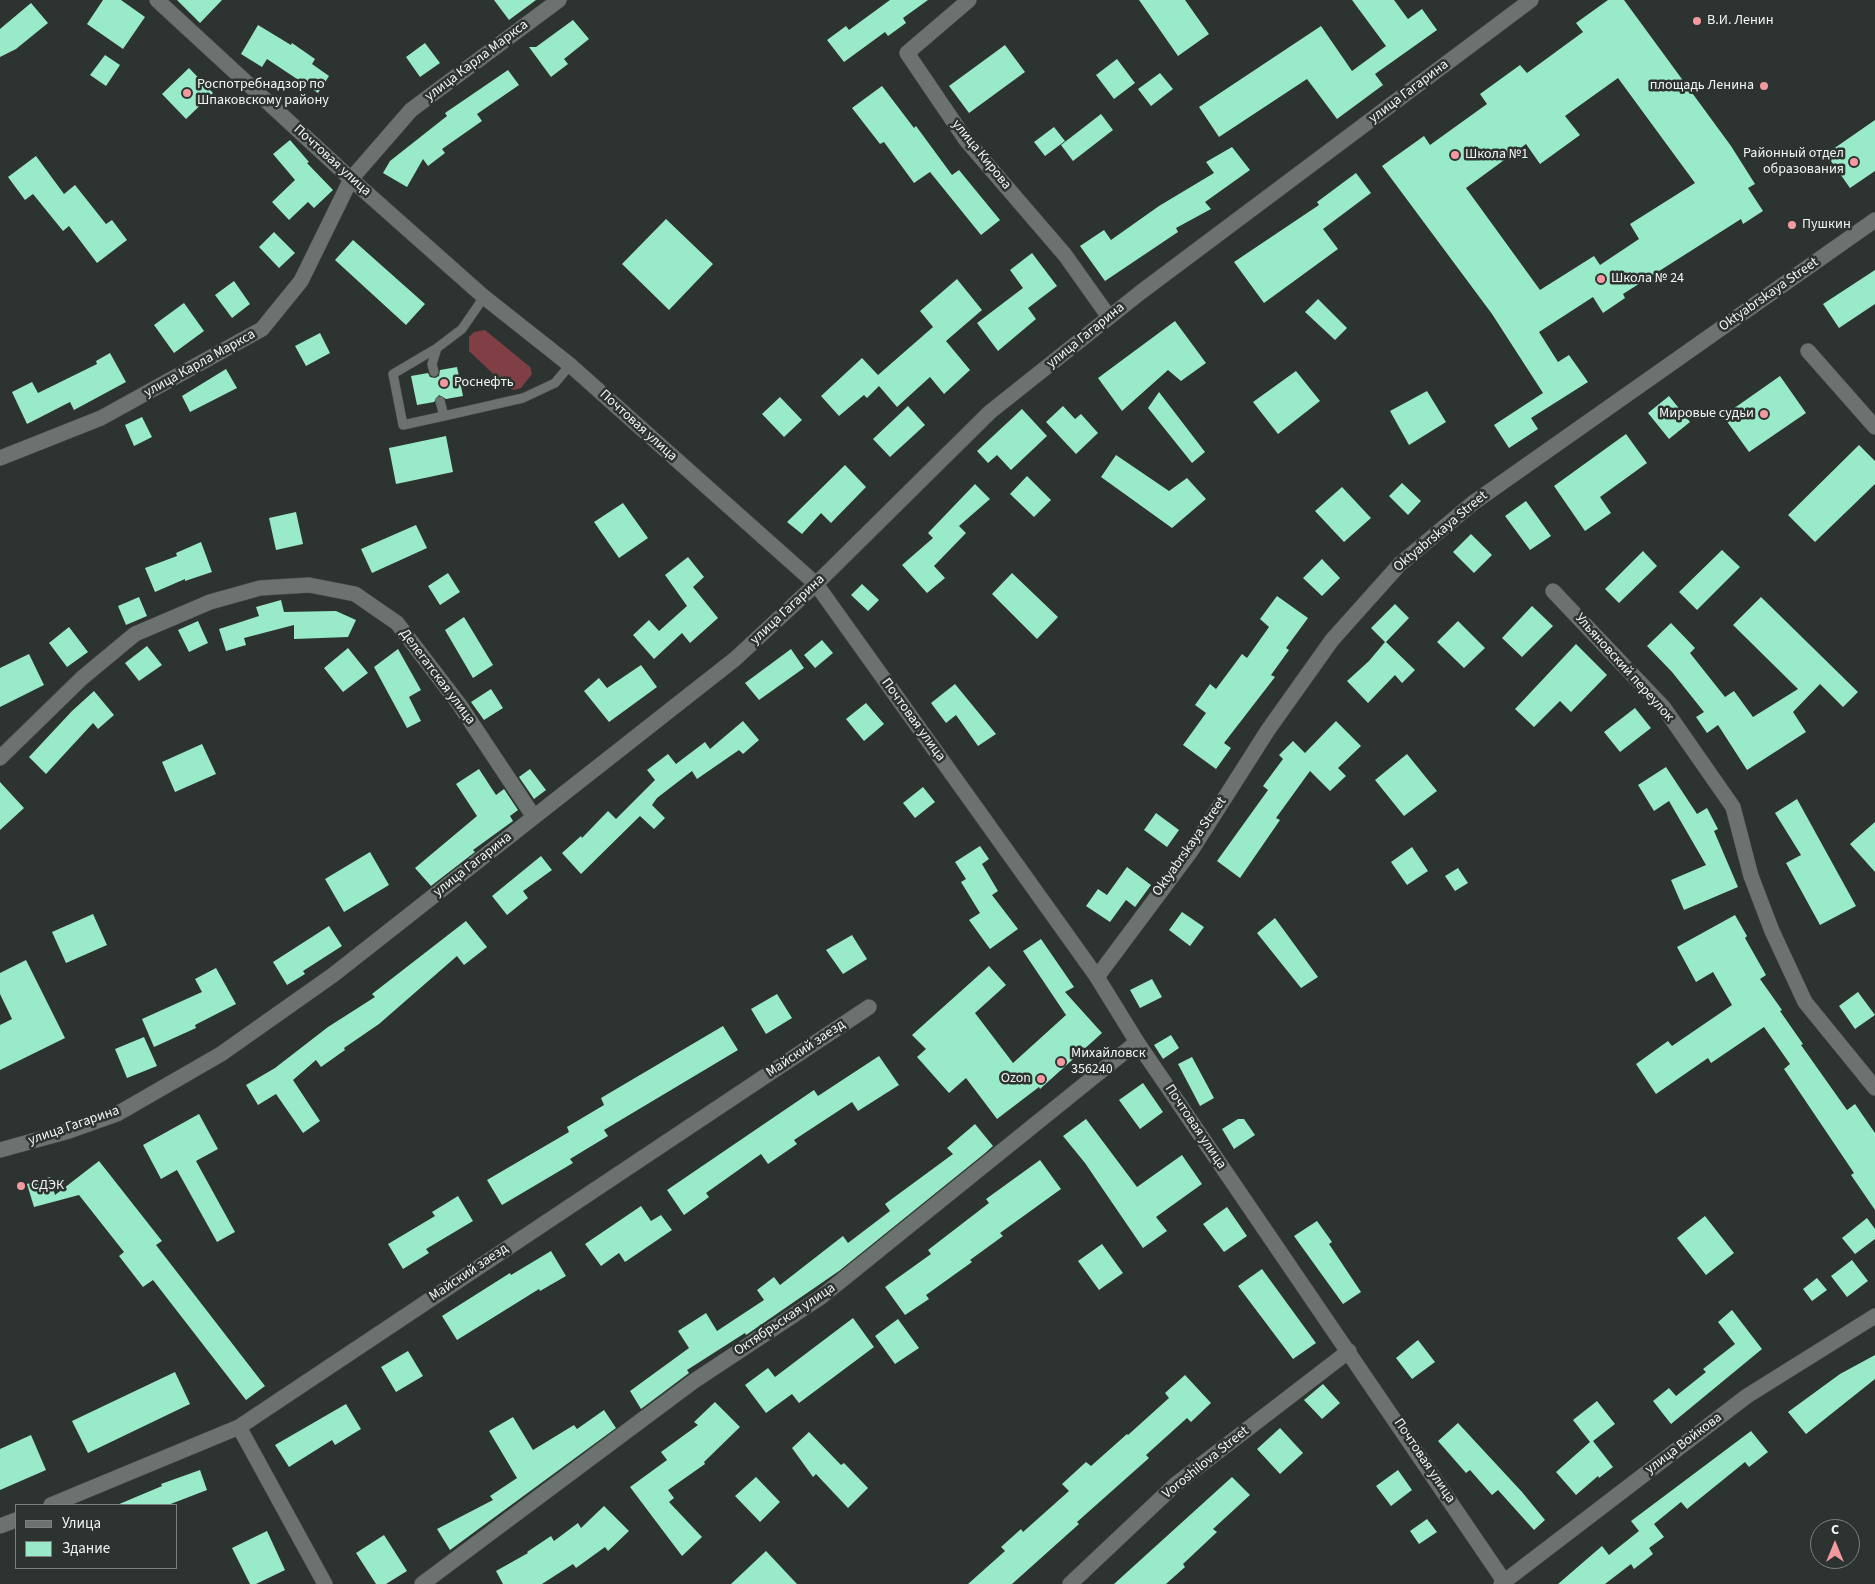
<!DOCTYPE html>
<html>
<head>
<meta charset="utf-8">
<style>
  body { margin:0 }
  #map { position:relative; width:1875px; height:1584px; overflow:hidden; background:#2d3330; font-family:"Source Sans 3",sans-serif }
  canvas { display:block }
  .legend { position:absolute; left:15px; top:1504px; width:162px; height:65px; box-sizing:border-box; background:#2d3330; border:1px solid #7c817e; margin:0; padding:6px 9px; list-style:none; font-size:15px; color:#f2f6f4 }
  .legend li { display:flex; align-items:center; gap:10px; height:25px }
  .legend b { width:25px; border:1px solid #7c817e }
  .north { position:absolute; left:1810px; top:1519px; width:50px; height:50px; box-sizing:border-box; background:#2d3330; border:1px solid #7c817e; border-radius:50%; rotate:0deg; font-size:14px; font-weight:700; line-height:20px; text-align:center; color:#f2f6f4 }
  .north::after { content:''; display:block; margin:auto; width:18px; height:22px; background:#f49a9f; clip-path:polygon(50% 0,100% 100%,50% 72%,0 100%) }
</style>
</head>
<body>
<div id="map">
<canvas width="1875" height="1584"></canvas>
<ul class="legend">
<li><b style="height:6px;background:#6c726f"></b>Улица</li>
<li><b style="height:14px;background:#99eac9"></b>Здание</li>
</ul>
<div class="north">С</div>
</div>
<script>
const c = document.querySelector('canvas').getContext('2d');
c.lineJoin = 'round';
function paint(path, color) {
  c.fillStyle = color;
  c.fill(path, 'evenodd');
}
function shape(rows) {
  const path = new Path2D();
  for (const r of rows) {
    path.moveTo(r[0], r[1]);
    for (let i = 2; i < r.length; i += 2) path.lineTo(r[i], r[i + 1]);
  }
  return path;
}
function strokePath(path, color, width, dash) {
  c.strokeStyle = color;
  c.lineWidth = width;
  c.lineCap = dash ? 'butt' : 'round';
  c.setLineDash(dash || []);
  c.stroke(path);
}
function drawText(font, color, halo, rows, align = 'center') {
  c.font = font + ' "Source Sans 3",sans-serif';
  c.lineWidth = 5;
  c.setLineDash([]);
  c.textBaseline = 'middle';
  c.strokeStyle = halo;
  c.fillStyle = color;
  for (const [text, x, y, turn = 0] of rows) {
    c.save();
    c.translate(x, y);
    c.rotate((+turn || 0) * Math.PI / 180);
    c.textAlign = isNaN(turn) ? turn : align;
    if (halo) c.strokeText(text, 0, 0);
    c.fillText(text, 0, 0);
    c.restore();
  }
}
paint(shape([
  [485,330,530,367,532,374,521,388,514,390,507,387,469,351,469,337,474,332]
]), '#803f44');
paint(shape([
  [103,0,121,0,145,17,123,49,87,24],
  [177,0,222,0,200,23],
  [494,0,536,0,509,20],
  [890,0,928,0,903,18,906,23,888,36,885,32,844,62,827,40,846,26,849,30],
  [1139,0,1185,0,1209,34,1178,56],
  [1352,0,1394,0,1408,19,1422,9,1437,30,1375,74,1383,85,1337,119,1307,79,1219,137,1199,107,1321,26,1352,71,1386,46],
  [1608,0,1624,0,1731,146,1755,184,1748,188,1763,211,1743,224,1741,219,1623,294,1625,298,1603,313,1593,297,1539,332,1558,362,1569,355,1588,382,1531,418,1538,429,1509,448,1494,425,1543,393,1492,314,1382,166,1424,136,1430,145,1487,104,1480,94,1520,65,1527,73,1583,32,1576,23],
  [1618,78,1695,183,1630,224,1639,239,1600,265,1594,256,1540,290,1466,188,1526,144,1540,164,1580,135,1565,116],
  [31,3,48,23,16,49,0,57,0,29],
  [573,20,589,39,564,59,568,64,551,77,529,47,536,47],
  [258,25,291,45,292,43,315,59,312,64,329,76,318,93,267,59,262,67,241,54],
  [425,43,440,63,420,77,406,57],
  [1005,45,1025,72,969,113,949,86],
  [105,55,120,65,106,86,90,75],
  [1117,59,1135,83,1114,99,1096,75],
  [189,68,213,93,186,119,162,94],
  [508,70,519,85,477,114,482,121,442,149,445,153,428,166,423,159,407,187,383,173,390,161,447,116,445,113],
  [1160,73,1173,89,1151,106,1138,89],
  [882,86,914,128,916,126,952,175,959,170,1000,220,981,235,930,172,914,183,884,142,880,144,852,108],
  [1101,114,1113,130,1073,161,1061,145],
  [1875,120,1875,171,1850,188,1826,154],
  [1054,127,1065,141,1045,156,1034,142],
  [290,140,309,162,307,163,333,190,314,208,308,202,289,220,272,202,295,180,273,154],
  [1232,147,1250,170,1205,202,1211,209,1176,228,1178,232,1105,281,1080,246,1104,230,1111,240,1159,206,1214,173,1206,162],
  [36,156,64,194,75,185,106,224,112,220,127,240,97,263,69,226,63,231,33,194,25,200,8,177],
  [1356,173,1371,193,1323,229,1338,249,1264,303,1234,262,1319,205,1317,202],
  [666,219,713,264,669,310,622,264],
  [274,232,295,253,279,268,259,247],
  [353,240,425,304,406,325,335,260],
  [1032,253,1057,286,1028,308,1036,319,998,351,977,323,1023,288,1010,270],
  [1875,270,1875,304,1839,328,1823,304],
  [957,279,982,310,946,341,970,370,944,394,930,377,897,407,879,386,867,398,864,395,839,416,821,396,862,358,878,375,933,327,920,311],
  [234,281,250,304,232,318,215,295],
  [1318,299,1347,328,1335,340,1305,312],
  [184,303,204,331,174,353,154,325],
  [1175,321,1206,363,1181,381,1168,370,1122,411,1098,378],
  [320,333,330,353,306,366,295,346],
  [110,353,126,382,74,410,70,402,27,424,12,392,32,382,38,393,97,364,96,361],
  [457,367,463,396,446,399,439,395,434,402,417,405,411,376,428,373,430,377,435,378,439,376,440,370],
  [226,369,237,388,190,412,182,396],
  [1296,371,1320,401,1278,434,1253,402],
  [1780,376,1806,413,1749,452,1723,416],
  [1427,391,1446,422,1409,445,1390,411],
  [1159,392,1205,452,1192,463,1148,408],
  [1669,396,1690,422,1669,439,1648,413],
  [780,397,802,420,784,437,762,414],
  [908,406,925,425,890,457,873,439],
  [1063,406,1075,419,1081,414,1098,433,1076,454,1046,422],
  [1022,409,1047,436,1011,470,997,455,988,463,977,451],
  [142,417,152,437,134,446,125,425],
  [1626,434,1647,463,1600,497,1611,513,1585,531,1554,486],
  [446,436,453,472,396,484,389,448],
  [1859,445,1875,461,1875,484,1815,542,1788,515],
  [1116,455,1169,491,1187,478,1206,499,1172,528,1101,477],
  [845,465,866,487,831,523,821,513,802,534,787,522],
  [1027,476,1051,500,1034,517,1010,494],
  [1402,483,1421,501,1408,515,1389,496],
  [975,484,990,499,959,526,966,533,934,566,945,578,927,593,902,565,933,538,928,533],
  [1342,487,1371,518,1344,542,1315,511],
  [1526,501,1551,536,1530,550,1505,516],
  [623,503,648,538,619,558,594,522],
  [296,512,303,544,276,550,269,518],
  [416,525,427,548,372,573,361,549],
  [1471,534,1492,555,1474,573,1453,552],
  [201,542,212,572,185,581,185,579,155,592,145,568,177,556,176,553],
  [1722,550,1740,567,1697,610,1679,592],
  [1643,551,1657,566,1619,603,1605,589],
  [688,557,704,577,693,587,718,618,690,643,682,633,654,659,633,635,649,620,659,631,687,606,665,575],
  [1322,559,1340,578,1322,596,1303,578],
  [448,573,460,592,440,605,428,586],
  [1012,573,1058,617,1037,639,992,594],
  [862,584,879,600,868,611,851,595],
  [1277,596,1308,618,1286,648,1289,650,1271,675,1275,677,1224,743,1231,748,1216,769,1183,745,1206,713,1195,705,1210,684,1216,689,1242,654,1247,658,1269,627,1260,619],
  [139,597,147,616,126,625,118,606],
  [1761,597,1858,692,1843,707,1820,684,1793,712,1806,732,1747,770,1718,725,1707,733,1696,717,1704,712,1672,672,1647,646,1671,623,1695,648,1690,653,1725,697,1734,691,1753,717,1798,689,1733,625],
  [281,600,284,612,336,611,356,620,348,637,294,639,294,625,244,638,246,645,226,651,219,629,259,616,256,607],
  [1395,604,1409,618,1386,642,1415,670,1402,683,1395,675,1368,703,1347,681,1369,661,1385,642,1371,628],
  [1532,606,1553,626,1522,657,1502,638],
  [464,617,493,665,473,678,445,630],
  [198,621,208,643,189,652,178,630],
  [1458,621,1485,648,1464,668,1437,642],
  [69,627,88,652,67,667,49,643],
  [822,640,833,653,815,668,804,655],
  [1576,644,1607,675,1571,712,1560,701,1534,727,1515,709],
  [147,646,162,665,139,681,125,663],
  [348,648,368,673,343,692,324,668],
  [398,649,421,690,409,697,421,721,407,728,374,667],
  [791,649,804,668,759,700,745,683],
  [29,654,44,685,0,707,0,668],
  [641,665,657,687,609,722,584,691,599,678,607,688],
  [955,684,996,734,978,746,956,715,946,723,931,703],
  [491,689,503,708,484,720,471,702],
  [94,691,114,715,98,729,93,723,46,774,29,757,72,711],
  [866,703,884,724,864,741,846,719],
  [1635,708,1651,728,1620,752,1604,732],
  [743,721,759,740,743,754,739,750,697,779,692,771,657,798,652,805,665,818,654,829,640,816,581,874,562,853,581,836,582,838,608,811,616,819,655,780,647,770,668,754,676,764,705,742,710,749],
  [1336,721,1361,746,1338,768,1346,776,1330,791,1310,771,1276,818,1280,820,1240,878,1217,861,1268,790,1263,786,1283,759,1279,755,1293,741,1305,753],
  [202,744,216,774,175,792,162,762],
  [1407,754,1437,791,1404,816,1375,780],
  [1666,767,1697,814,1707,808,1718,829,1714,831,1738,887,1684,910,1671,880,1706,865,1669,801,1654,811,1638,785],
  [479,769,496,795,504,789,518,810,510,816,513,821,473,850,475,852,431,886,415,868,477,816,456,784],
  [530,769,546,790,534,799,519,777],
  [0,782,24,808,0,830],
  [923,787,935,802,915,818,903,803],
  [1797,799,1856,906,1820,925,1786,863,1801,855,1775,813],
  [1156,813,1179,830,1167,847,1144,830],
  [1875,822,1875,872,1850,844],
  [980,846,989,859,982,864,998,891,992,895,1018,929,990,949,969,920,980,913,961,882,966,879,955,862],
  [1412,847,1428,871,1407,885,1391,862],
  [370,852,389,885,344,912,325,879],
  [541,856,552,870,523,891,528,898,507,915,492,896],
  [1127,867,1151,885,1135,907,1126,900,1110,922,1086,906,1098,889,1107,895],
  [1458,868,1468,883,1455,891,1445,876],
  [1182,912,1204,927,1190,946,1169,930],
  [93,914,107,945,66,963,52,932],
  [1735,915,1747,936,1745,938,1766,975,1760,979,1782,1010,1780,1011,1803,1044,1801,1045,1847,1110,1855,1104,1875,1133,1875,1210,1851,1175,1854,1173,1784,1069,1790,1064,1764,1027,1711,1063,1708,1058,1656,1094,1636,1064,1668,1041,1672,1046,1732,1005,1713,972,1696,982,1677,947],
  [1275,918,1318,977,1301,988,1257,933],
  [466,921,487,947,464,965,457,956,379,1024,344,1048,345,1050,321,1067,316,1060,293,1080,320,1121,303,1133,276,1094,258,1105,246,1085,275,1068,328,1027,375,997,372,994],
  [329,926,342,946,303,971,305,974,287,985,273,962],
  [852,935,867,959,843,974,826,950],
  [1041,939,1074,987,1065,992,1102,1033,1040,1089,1039,1087,997,1119,966,1078,949,1093,917,1057,926,1049,912,1035,989,966,1006,985,975,1013,1013,1063,1066,1015,1023,951],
  [26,960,65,1038,0,1070,0,1025,12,1019,0,994,0,973],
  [216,968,236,1004,195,1025,196,1028,154,1047,142,1019,202,992,195,979],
  [1152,979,1162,997,1140,1008,1130,990],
  [1858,992,1875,1015,1855,1029,1839,1006],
  [777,994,792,1018,766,1034,751,1009],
  [723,1026,738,1050,604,1130,608,1136,570,1159,573,1163,502,1205,487,1180,569,1132,567,1127,604,1105,601,1098],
  [1171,1035,1179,1048,1163,1059,1154,1045],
  [144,1037,157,1066,127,1078,115,1049],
  [879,1056,899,1085,858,1111,852,1102,794,1140,797,1144,768,1164,761,1154,706,1193,709,1197,684,1215,667,1190,814,1090,818,1096],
  [1192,1057,1214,1098,1200,1106,1178,1064],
  [1143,1083,1163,1112,1140,1129,1119,1100],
  [199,1114,218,1149,196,1161,235,1232,217,1242,177,1170,161,1179,143,1145],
  [1086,1119,1137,1187,1182,1155,1202,1184,1156,1217,1167,1231,1143,1248,1085,1163,1063,1136],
  [1238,1119,1244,1119,1255,1135,1234,1149,1222,1129],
  [975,1124,993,1146,984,1154,839,1271,746,1335,745,1333,687,1370,689,1373,641,1409,630,1391,689,1348,678,1331,706,1313,717,1331,764,1300,757,1290,774,1277,780,1285,843,1236,848,1243,890,1211,885,1204,953,1154,947,1148],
  [1040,1160,1061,1189,1000,1233,1003,1236,970,1260,972,1262,926,1295,929,1299,905,1315,885,1287,931,1254,928,1250,989,1203,986,1199],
  [99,1161,162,1241,156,1245,265,1386,246,1400,153,1280,143,1287,119,1256,124,1252,79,1195,34,1207,27,1184,50,1177,55,1195],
  [458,1196,473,1221,426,1249,429,1253,403,1269,388,1244,435,1216,432,1212],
  [641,1206,651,1221,661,1215,672,1230,625,1262,619,1253,601,1266,585,1244],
  [1227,1207,1247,1236,1224,1252,1203,1224],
  [1705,1216,1734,1253,1706,1275,1677,1238],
  [1867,1218,1875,1229,1875,1239,1855,1254,1842,1238],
  [1317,1221,1332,1242,1329,1244,1361,1292,1343,1304,1294,1236],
  [1102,1244,1123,1273,1099,1290,1078,1261],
  [551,1251,566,1276,540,1291,539,1289,457,1340,442,1316,510,1273,511,1275],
  [1852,1260,1868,1281,1847,1297,1831,1276],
  [1262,1269,1316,1343,1293,1359,1238,1286],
  [1817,1278,1827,1290,1812,1301,1803,1289],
  [1732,1310,1762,1349,1671,1424,1653,1401,1669,1388,1676,1396,1706,1372,1703,1369,1735,1344,1718,1322],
  [853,1318,874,1347,799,1403,792,1394,766,1413,745,1385,768,1368,775,1377],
  [898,1319,919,1348,895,1364,875,1336],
  [1418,1340,1435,1362,1412,1379,1396,1358],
  [408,1351,423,1376,396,1392,381,1367],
  [1875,1355,1875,1379,1806,1434,1788,1412,1840,1374],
  [175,1372,190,1404,88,1453,72,1421],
  [1185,1375,1211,1403,1191,1422,1187,1418,1146,1455,1149,1458,1077,1522,1079,1524,1012,1584,968,1584,1005,1551,1001,1547,1021,1529,1023,1532,1069,1491,1062,1484,1086,1462,1091,1466,1127,1434,1128,1435,1169,1398,1165,1393],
  [1323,1384,1340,1403,1322,1419,1304,1400],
  [1597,1401,1615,1424,1593,1441,1613,1467,1599,1478,1598,1476,1576,1495,1556,1472,1590,1442,1573,1420],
  [715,1402,740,1427,704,1462,705,1464,668,1490,674,1498,669,1502,702,1537,682,1556,630,1487,667,1460,661,1452,698,1425,694,1422],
  [346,1404,361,1429,335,1445,332,1440,289,1467,275,1445],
  [604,1410,616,1428,450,1550,437,1529,493,1500,490,1496,517,1478,489,1431,513,1417,533,1450,574,1425,577,1429],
  [1458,1423,1522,1492,1545,1520,1534,1530,1498,1490,1492,1495,1470,1470,1466,1473,1438,1441],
  [1280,1428,1303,1453,1280,1474,1257,1449],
  [1751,1431,1768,1452,1749,1467,1745,1462,1687,1509,1681,1502,1654,1524,1664,1537,1649,1548,1653,1554,1634,1569,1631,1564,1605,1584,1558,1584,1602,1546,1609,1555,1639,1531,1631,1521],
  [809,1432,841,1465,844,1463,868,1488,848,1508,816,1474,813,1477,792,1448],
  [31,1435,46,1470,0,1490,0,1449],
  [200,1470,207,1490,168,1505,117,1505,162,1486,161,1484],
  [1398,1470,1412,1490,1391,1506,1376,1486],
  [756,1477,780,1502,760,1522,735,1496],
  [1232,1477,1250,1495,1213,1529,1217,1532,1183,1564,1185,1567,1166,1584,1114,1584],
  [604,1506,629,1531,608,1551,605,1547,576,1568,573,1564,542,1584,503,1584,496,1571,528,1553,527,1552,551,1536,554,1541,578,1523,581,1528],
  [1427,1519,1437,1532,1419,1544,1410,1531],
  [267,1531,285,1570,256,1584,250,1584,232,1548],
  [384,1535,407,1571,386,1584,376,1584,356,1553],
  [766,1551,797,1584,731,1584]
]), '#99eac9');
const service = shape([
  [437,348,393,374,403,425,444,416],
  [434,372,432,364,437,348,462,329,484,297],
  [440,401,444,416,523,398,555,383,570,365]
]);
const minor = shape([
  [969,0,907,53,966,140,1065,255,1109,317],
  [1808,351,1875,427],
  [0,458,101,418,262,329,301,281,351,179,411,110,559,0],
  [816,584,990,412,1141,292,1531,0],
  [1553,591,1664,708,1733,807,1751,876,1772,931,1805,1002,1875,1088],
  [0,758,82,678,135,634,210,602,260,588,309,585,355,594,397,623,459,704,534,817],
  [1097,977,1191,851,1268,730,1332,640,1400,564,1473,503,1875,220],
  [239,1427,325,1584],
  [51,1505,239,1427,869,1007],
  [0,1526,16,1520],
  [422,1584,694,1381,821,1297,1137,1042],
  [1070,1584,1176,1484,1349,1351]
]);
const secondary = shape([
  [157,0,351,179,484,297,570,365,816,584,1097,977,1137,1042,1506,1584],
  [0,1150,69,1131,117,1114,221,1054,333,975,735,659,816,584],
  [1501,1584,1747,1396,1875,1316]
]);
strokePath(service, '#4a504d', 10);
strokePath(minor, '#4a504d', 16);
strokePath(secondary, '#4a504d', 16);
strokePath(service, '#6c726f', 9);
strokePath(minor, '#6c726f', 15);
strokePath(secondary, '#6c726f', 15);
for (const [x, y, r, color] of [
  [1697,21,5,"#f49a9f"],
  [1764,86,5,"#f49a9f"],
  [187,93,5,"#f49a9f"],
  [1455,155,5,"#f49a9f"],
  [1854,162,5,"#f49a9f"],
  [1792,225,5,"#f49a9f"],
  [1601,279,5,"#f49a9f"],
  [444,383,5,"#f49a9f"],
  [1764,414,5,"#f49a9f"],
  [1061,1062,5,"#f49a9f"],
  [1041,1079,5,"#f49a9f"],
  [21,1186,5,"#f49a9f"]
]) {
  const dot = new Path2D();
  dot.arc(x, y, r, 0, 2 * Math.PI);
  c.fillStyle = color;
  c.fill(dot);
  strokePath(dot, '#2d3330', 2);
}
drawText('14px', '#f2f6f4', '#2d3330', [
  ["В.И. Ленин",1707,21],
  ["Роспотребнадзор по",197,85],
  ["Шпаковскому району",197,101],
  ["площадь Ленина",1754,86,"right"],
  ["Районный отдел",1844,154,"right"],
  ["образования",1844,170,"right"],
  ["Школа №1",1465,155],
  ["Пушкин",1802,225],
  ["Школа № 24",1611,279],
  ["Роснефть",454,383],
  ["Мировые судьи",1754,414,"right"],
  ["Михайловск",1071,1054],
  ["356240",1071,1070],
  ["Ozon",1031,1079,"right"],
  ["СДЭК",31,1186]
], 'left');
drawText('14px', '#f2f6f4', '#2d3330', [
  ["улица Карла Маркса",477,61,-37],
  ["улица Гагарина",1409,92,-37],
  ["улица Кирова",981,155,51],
  ["Почтовая улица",332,161,42],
  ["Oktyabrskaya Street",1769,295,-35],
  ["улица Гагарина",1086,336,-39],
  ["улица Карла Маркса",200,364,-29],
  ["Почтовая улица",638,426,42],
  ["Oktyabrskaya Street",1441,532,-40],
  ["улица Гагарина",788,610,-43],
  ["Ульяновский переулок",1624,668,48],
  ["Делегатская улица",437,677,53],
  ["Почтовая улица",913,720,54],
  ["Oktyabrskaya Street",1190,847,-55],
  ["улица Гагарина",473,865,-38],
  ["Майский заезд",806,1049,-34],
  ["улица Гагарина",74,1126,-19],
  ["Почтовая улица",1195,1127,56],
  ["Майский заезд",469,1273,-34],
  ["Октябрьская улица",785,1320,-34],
  ["улица Войкова",1684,1444,-37],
  ["Почтовая улица",1424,1461,56],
  ["Voroshilova Street",1206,1463,-39]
]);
</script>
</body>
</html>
